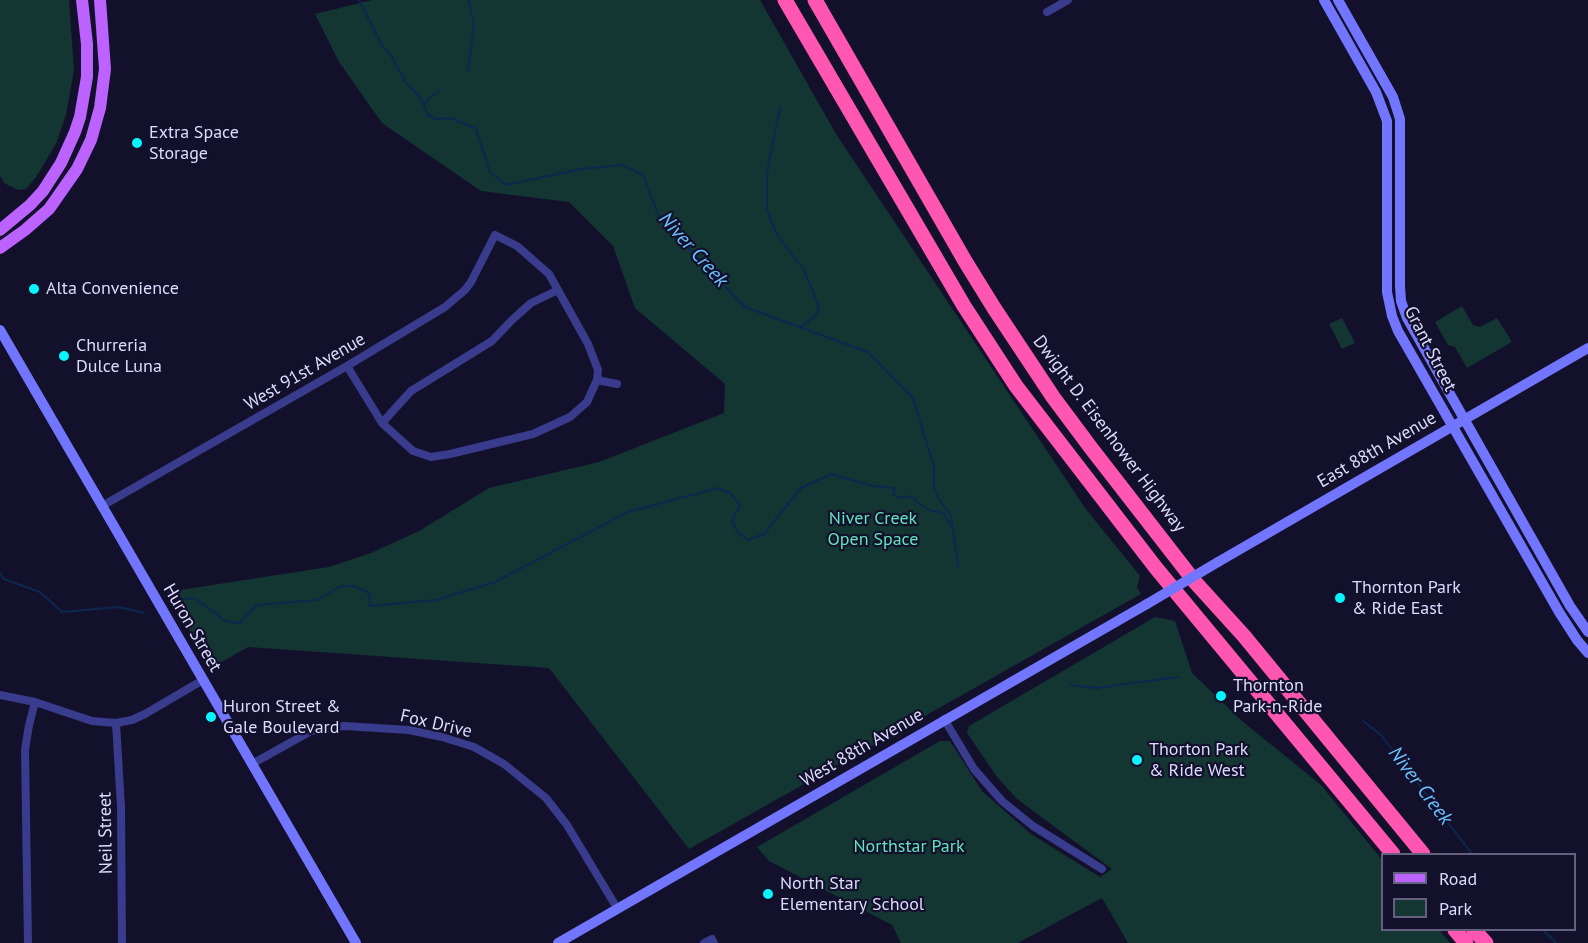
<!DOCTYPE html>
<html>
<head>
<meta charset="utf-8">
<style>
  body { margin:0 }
  #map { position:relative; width:1588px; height:943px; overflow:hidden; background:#13102c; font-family:"PT Sans",sans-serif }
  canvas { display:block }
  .legend { position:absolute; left:1381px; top:853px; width:195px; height:78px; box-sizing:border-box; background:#13102c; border:2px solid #646180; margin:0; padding:8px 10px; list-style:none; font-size:18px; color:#dddbff }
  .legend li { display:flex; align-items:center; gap:12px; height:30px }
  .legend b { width:30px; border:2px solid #646180 }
</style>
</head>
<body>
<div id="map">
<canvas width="1588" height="943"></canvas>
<ul class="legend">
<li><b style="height:8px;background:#bb62ff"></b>Road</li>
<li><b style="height:16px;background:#133633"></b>Park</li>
</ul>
</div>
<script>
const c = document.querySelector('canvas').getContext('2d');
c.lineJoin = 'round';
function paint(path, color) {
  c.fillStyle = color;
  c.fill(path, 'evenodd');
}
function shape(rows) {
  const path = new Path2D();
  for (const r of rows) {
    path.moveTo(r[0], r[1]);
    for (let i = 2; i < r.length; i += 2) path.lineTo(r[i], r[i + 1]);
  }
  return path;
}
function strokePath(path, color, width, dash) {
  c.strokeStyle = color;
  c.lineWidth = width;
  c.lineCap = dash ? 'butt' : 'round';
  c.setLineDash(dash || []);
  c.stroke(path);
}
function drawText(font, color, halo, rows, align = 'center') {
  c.font = font + ' "PT Sans",sans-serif';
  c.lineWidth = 4.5;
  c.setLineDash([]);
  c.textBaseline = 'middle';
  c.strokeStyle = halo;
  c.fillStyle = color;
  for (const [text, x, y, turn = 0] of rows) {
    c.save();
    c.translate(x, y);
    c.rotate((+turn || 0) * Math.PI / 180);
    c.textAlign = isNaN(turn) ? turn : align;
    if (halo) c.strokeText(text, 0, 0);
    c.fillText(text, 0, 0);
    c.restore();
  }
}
paint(shape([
  [0,0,69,0,74,70,66,115,56,144,36,177,26,189,18,190,4,183,0,176],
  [372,0,760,0,836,134,1085,508,1140,576,1137,587,1141,594,689,849,549,668,248,647,211,668,167,592,329,567,371,553,419,531,489,488,599,462,724,413,725,384,635,308,613,246,569,202,481,191,382,123,339,62,315,14],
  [1462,306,1473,325,1480,327,1497,318,1512,342,1467,368,1455,347,1448,345,1435,322],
  [1342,318,1355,343,1342,349,1329,324],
  [1155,617,1175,621,1192,673,1242,721,1321,785,1382,860,1382,930,1439,930,1450,943,1128,943,1102,898,1018,943,901,943,892,925,769,861,757,847,940,741,950,741,982,791,1031,834,1100,877,1112,869,1017,799,997,777,967,733,969,726]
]), '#133633');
strokePath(shape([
  [359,0,381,44,392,57,406,83,420,97,428,115,436,119,451,118,476,129,490,172,506,185,581,169,623,165,643,175,659,217,745,307,868,352,913,398,934,467,934,488,938,498,951,516,958,566],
  [468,71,474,24,468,0],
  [424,105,429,98,440,90],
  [780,107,767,173,767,210,777,235,804,270,819,307,816,315,801,327],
  [0,573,4,579,40,592,62,612,119,607,144,613],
  [183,599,195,598,225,621,240,623,257,605,317,600,341,586,353,586,369,593,370,606,436,600,495,582,628,512,718,488,730,493,740,505,732,520,737,531,748,540,764,534,801,488,831,474,873,486,893,488,895,490,893,494,899,498,913,496,915,501,929,510,943,513,952,527],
  [1070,685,1097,688,1178,677],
  [1363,721,1381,735,1472,854],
  [1543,930,1556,943]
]), '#0b2850', 2);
strokePath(shape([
  [1047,12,1068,0],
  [597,380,617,384],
  [382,423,411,391,492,341,512,320,531,303,558,290],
  [102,506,347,366,445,307,465,290,471,282,495,235,517,246,549,274,588,344,598,370,597,380,587,402,570,417,533,434,450,454,431,457,413,451,382,423,347,366],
  [0,695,35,702,92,721,116,723,132,720,145,714,203,680],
  [944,719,974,769,1002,801,1033,826,1102,869],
  [116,723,121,807,122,943],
  [252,764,311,731,344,726,409,730,442,737,474,747,504,764,546,798,567,825,617,908],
  [28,943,25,750,29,725,35,702],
  [704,943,712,939,714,943]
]), '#393b8c', 8);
strokePath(shape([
  [1324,0,1376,92,1387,121,1387,292,1392,316,1398,331,1559,612,1577,640,1588,653],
  [1338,0,1393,97,1400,119,1400,286,1401,301,1407,318,1570,606,1588,632],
  [0,330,356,943],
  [1218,562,1588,348],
  [558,943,1147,604]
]), '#7276ff', 10);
strokePath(shape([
  [0,230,30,205,43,191,61,163,75,132,80,117,87,77,87,44,82,0],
  [0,248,25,230,49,209,77,169,91,140,100,108,105,69,100,0]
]), '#bb62ff', 12);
strokePath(shape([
  [785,0,964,306,1016,386,1156,568,1393,854],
  [815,0,965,261,994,308,1053,397,1091,448,1195,582,1244,636,1423,854],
  [1455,930,1466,943],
  [1474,930,1486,943]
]), '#ff56b1', 15);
strokePath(shape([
  [1147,604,1218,562]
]), '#7276ff', 10);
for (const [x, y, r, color] of [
  [137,143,6,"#07f5ff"],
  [34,289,6,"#07f5ff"],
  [64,356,6,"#07f5ff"],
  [1340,598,6,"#07f5ff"],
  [1221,696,6,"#07f5ff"],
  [211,717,6,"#07f5ff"],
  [1137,760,6,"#07f5ff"],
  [768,894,6,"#07f5ff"]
]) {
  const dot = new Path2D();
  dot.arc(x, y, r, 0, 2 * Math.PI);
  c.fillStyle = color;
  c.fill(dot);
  strokePath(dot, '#13102c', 2);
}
drawText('18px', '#dddbff', '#13102c', [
  ["Extra Space",149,133],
  ["Storage",149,154],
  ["Alta Convenience",46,289],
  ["Churreria",76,346],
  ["Dulce Luna",76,367],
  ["Thornton Park",1352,588],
  ["& Ride East",1352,609],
  ["Thornton",1233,686],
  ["Park-n-Ride",1233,707],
  ["Huron Street &",223,707],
  ["Gale Boulevard",223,728],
  ["Thorton Park",1149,750],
  ["& Ride West",1149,771],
  ["North Star",780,884],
  ["Elementary School",780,905]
], 'left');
drawText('18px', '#dddbff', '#13102c', [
  ["Grant Street",1430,349,63],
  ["West 91st Avenue",305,372,-30],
  ["Dwight D. Eisenhower Highway",1109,434,53],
  ["East 88th Avenue",1377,450,-30],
  ["Huron Street",192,628,60],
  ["Fox Drive",436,724,13],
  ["West 88th Avenue",862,748,-30],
  ["Neil Street",106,833,-91]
]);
drawText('18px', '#60e5bc', '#13102c', [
  ["Niver Creek",873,519],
  ["Open Space",873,540],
  ["Northstar Park",909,847]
]);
drawText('italic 20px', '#69c2ff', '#13102c', [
  ["Niver Creek",693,250,48],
  ["Niver Creek",1420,786,53]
]);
</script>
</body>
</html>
